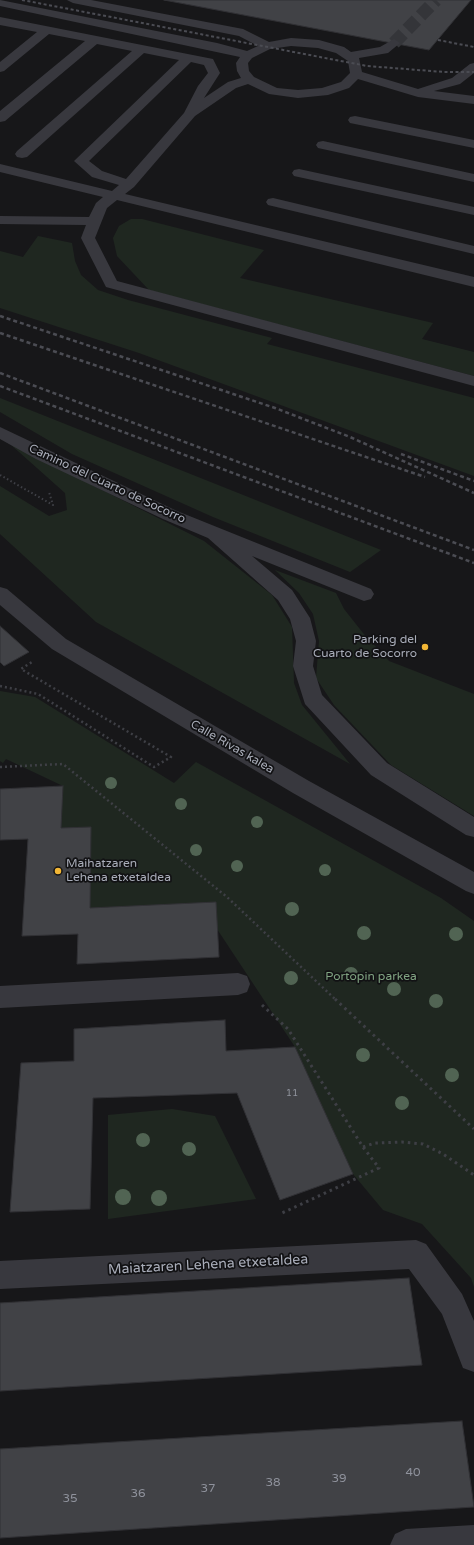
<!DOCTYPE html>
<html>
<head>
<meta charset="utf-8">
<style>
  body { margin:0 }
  canvas { display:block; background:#171719 }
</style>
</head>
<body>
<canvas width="474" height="1545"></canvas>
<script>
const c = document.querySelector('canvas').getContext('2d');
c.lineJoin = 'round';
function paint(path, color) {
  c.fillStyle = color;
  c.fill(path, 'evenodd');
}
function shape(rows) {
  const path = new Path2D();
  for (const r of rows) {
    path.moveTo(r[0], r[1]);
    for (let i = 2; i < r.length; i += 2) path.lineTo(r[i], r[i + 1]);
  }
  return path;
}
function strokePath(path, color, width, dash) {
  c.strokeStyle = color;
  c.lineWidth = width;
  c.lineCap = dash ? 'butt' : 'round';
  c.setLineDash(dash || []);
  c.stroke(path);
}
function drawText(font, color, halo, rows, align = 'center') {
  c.font = font + ' "Varela Round",sans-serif';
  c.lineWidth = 3.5;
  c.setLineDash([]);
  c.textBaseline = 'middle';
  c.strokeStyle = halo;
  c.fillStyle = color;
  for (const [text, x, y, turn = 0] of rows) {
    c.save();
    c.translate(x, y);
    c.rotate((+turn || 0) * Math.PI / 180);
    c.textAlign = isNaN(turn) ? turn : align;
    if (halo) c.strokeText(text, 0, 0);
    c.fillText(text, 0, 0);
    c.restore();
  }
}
paint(shape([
  [131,219,142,219,264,250,240,278,433,323,422,339,474,352,474,376,149,290,117,256,113,238,119,226],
  [38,236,72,243,75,261,81,275,98,290,128,300,272,338,267,344,474,398,474,476,139,353,0,308,0,251,23,257],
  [0,398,381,550,350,572,213,517,72,454,0,412],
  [10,444,204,541,272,595,292,627,294,683,302,705,350,764,96,622,0,534,0,486,49,516,67,510,65,493],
  [275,570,336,593,344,609,363,633,389,661,474,694,474,816,391,765,334,705,316,678,319,641,313,614,299,593],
  [0,691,35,697,174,783,196,762,441,898,474,921,474,1287,471,1278,422,1224,383,1210,353,1174,295,1047,217,929,216,902,90,908,91,827,61,828,63,786,6,759,3,763,0,761],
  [172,1109,215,1116,256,1199,108,1219,108,1115]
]), '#1f2720');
const building = shape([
  [164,0,471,0,429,50,164,0],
  [0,626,29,652,4,666,0,662,0,626],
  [63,786,61,828,91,827,90,908,216,902,219,957,77,964,78,934,22,936,28,839,0,840,0,789,63,786],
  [225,1020,226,1051,295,1047,353,1174,280,1200,237,1093,93,1098,90,1209,10,1212,21,1063,74,1061,74,1029,225,1020],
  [409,1278,422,1365,0,1391,0,1303,409,1278],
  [462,1421,474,1507,0,1538,0,1449,462,1421]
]);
paint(building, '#414246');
strokePath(building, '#313135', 1);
strokePath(shape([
  [394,43,436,0]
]), '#343539', 13, [13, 6]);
strokePath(shape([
  [0,475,53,505,49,492]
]), '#3e3f45', 2, [1.5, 2.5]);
strokePath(shape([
  [0,686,38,694,154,767,171,757,21,669,32,662],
  [0,767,63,764,227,897,336,1000]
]), '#3e3f45', 2.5, [2, 3]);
strokePath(shape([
  [335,999,474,1129],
  [262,1005,288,1029,363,1147,379,1168,282,1213],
  [363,1147,375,1143,402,1142,423,1144,443,1154,474,1175]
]), '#3e3f45', 3, [2.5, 4]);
paint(shape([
  [0,0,217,43,247,51,258,46,239,36,73,3,67,0,91,0,243,29,269,42,291,38,319,40,344,47,351,52,380,47,394,39,400,43,388,53,359,58,362,72,418,89,452,78,470,64,474,63,474,73,460,84,434,91,474,96,474,104,418,97,358,79,349,88,328,95,298,98,269,94,248,84,236,88,195,116,134,187,125,194,474,277,474,287,117,200,107,208,95,238,117,281,474,376,474,386,106,287,81,238,86,225,0,224,0,216,89,217,96,203,103,197,0,172,0,164,112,191,119,185,92,177,74,161,179,60,144,53,27,157,22,158,17,157,15,154,17,151,132,51,97,44,5,121,0,122,0,111,85,41,49,34,4,71,0,72,0,62,37,32,0,25,0,17,213,59,220,73,204,98,228,82,241,78,237,71,236,63,240,57,0,6,0,0],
  [291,46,318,48,336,53,348,61,350,73,341,82,322,88,298,90,277,88,254,77,249,71,248,63,252,58,270,49,291,46],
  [191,62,204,65,208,73,198,86,184,113,126,179,102,171,89,161,191,62],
  [355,116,474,140,474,148,350,123,348,120,350,117,355,116],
  [323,141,474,174,474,182,318,148,316,145,318,142,323,141],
  [299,169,474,207,474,215,294,176,292,173,294,170,299,169],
  [273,198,474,246,474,254,268,205,266,202,268,199,273,198],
  [0,427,177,511,371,589,374,594,371,599,364,601,252,556,292,590,310,618,316,641,313,666,322,695,387,763,474,817,474,837,466,835,371,775,305,704,293,666,296,641,290,619,278,600,208,538,163,519,36,459,0,439,0,427],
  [0,587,7,589,66,639,309,781,474,872,474,894,466,891,293,793,52,649,0,605,0,587],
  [238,973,247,976,250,984,247,992,238,995,0,1008,0,986,238,973],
  [416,1240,426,1244,462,1294,474,1321,474,1372,463,1368,442,1314,409,1269,0,1289,0,1261,416,1240],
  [474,1525,474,1545,390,1545,395,1534,406,1529,474,1525]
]), '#38383e');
strokePath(shape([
  [22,0,367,66,444,72,474,72],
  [438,40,474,47]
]), '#4b4c53', 2, [3, 2.5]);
strokePath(shape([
  [0,316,275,408,350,437,474,493],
  [0,333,425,477],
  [0,373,474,550],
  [0,386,474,563],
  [401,454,474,481]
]), '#4b4c53', 2.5, [4, 3]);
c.fillStyle = '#516453';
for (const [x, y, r] of [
  [111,783,6],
  [181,804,6],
  [257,822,6],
  [196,850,6],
  [237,866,6],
  [325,870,6],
  [292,909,7],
  [364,933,7],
  [456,934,7],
  [351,974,7],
  [291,978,7],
  [394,989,7],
  [436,1001,7],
  [363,1055,7],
  [452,1075,7],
  [402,1103,7],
  [143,1140,7],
  [189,1149,7],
  [123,1197,8],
  [159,1198,8]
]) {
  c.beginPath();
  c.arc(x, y, r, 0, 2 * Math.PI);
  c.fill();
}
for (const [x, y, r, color] of [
  [425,647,4,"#f2b635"],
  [58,871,4,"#f2b635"]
]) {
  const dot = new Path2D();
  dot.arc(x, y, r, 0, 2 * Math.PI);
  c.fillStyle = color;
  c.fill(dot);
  strokePath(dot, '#121214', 1.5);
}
drawText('10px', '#8f929c', null, [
  ["11",292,1093]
]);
drawText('12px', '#a9adb9', '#121214', [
  ["Camino del Cuarto de Socorro",107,484,25],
  ["Calle Rivas kalea",232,747,30]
]);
drawText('12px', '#a9adb9', '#121214', [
  ["Parking del",417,640],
  ["Cuarto de Socorro",417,654],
  ["Maihatzaren",66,864,"left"],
  ["Lehena etxetaldea",66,878,"left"]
], 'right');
drawText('12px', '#80a382', '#121214', [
  ["Portopin parkea",371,977]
]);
drawText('12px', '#8f929c', null, [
  ["40",413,1473],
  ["39",339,1479],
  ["38",273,1483],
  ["37",208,1489],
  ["36",138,1494],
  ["35",70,1499]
]);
drawText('14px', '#a9adb9', '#121214', [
  ["Maiatzaren Lehena etxetaldea",208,1265,-3]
]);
</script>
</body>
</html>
